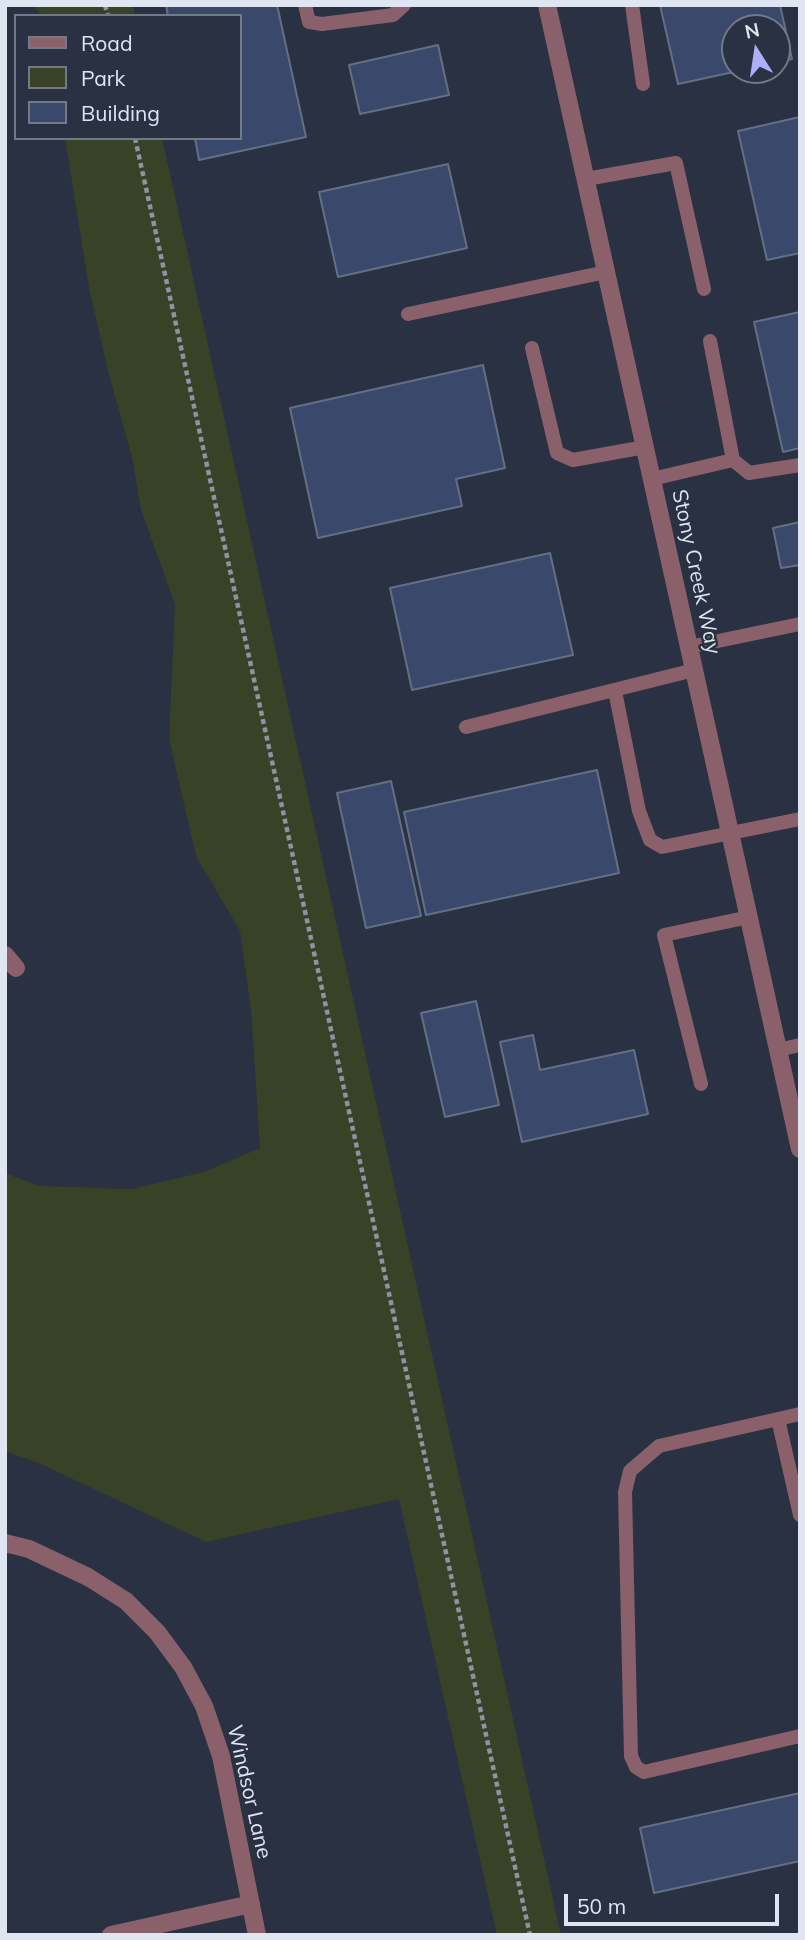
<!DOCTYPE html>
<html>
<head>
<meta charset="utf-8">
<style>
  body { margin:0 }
  #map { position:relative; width:805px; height:1940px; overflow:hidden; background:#293143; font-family:Mulish,sans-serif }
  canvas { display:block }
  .frame { position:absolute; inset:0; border:7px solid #dfe5f1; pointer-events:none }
  .legend { position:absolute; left:14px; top:14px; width:228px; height:126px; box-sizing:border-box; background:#293143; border:2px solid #727989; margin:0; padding:9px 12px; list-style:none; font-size:21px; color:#dfe5f1 }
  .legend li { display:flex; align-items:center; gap:14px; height:35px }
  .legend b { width:35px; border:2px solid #727989 }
  .north { position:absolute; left:721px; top:14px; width:70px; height:70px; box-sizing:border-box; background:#293143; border:2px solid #727989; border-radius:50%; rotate:348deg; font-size:19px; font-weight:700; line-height:28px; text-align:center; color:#dfe5f1 }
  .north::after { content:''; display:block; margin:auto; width:24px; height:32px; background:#acaffb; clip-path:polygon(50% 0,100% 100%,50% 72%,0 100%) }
  .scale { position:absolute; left:564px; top:1894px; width:215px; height:32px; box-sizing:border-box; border:4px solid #dfe5f1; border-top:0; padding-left:9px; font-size:21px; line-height:24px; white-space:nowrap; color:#dfe5f1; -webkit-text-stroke:5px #293143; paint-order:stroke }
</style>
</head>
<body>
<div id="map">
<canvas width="805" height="1940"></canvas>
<div class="frame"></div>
<ul class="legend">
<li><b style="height:9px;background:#8a616a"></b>Road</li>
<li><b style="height:19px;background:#374226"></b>Park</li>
<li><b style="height:19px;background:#3a486c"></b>Building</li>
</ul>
<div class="north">N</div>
<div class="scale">50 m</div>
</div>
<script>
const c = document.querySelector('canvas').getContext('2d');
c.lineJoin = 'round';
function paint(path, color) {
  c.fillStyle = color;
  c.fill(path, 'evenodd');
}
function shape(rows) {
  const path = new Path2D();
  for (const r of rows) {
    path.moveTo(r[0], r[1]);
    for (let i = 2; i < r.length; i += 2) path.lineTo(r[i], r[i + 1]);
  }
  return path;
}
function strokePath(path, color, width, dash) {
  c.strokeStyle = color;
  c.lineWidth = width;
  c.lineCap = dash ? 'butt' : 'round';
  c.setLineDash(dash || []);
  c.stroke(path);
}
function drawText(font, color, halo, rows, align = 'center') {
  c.font = font + ' Mulish,sans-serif';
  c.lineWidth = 5;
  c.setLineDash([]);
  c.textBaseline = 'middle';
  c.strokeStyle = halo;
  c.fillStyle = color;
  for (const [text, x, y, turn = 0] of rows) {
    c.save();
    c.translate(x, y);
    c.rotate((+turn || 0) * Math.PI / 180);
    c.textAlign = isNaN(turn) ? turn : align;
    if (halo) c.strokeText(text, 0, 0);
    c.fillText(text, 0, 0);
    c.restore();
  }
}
paint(shape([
  [32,5,133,5,135,16,42,16],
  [65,138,162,138,561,1935,497,1935,399,1499,206,1542,43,1465,5,1451,5,1173,39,1186,131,1189,204,1172,260,1148,251,1010,240,931,196,856,169,739,175,604,141,510,132,457,108,371,89,288]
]), '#374226');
const building = shape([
  [166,5,277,5,306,137,199,160,195,138,240,138,240,16,168,16,166,5],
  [660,5,780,5,792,59,777,63,777,28,735,28,735,70,743,70,678,84,660,5],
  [438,45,449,95,360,114,349,65,438,45],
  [800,117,800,253,767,260,738,131,800,117],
  [448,164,467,248,338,277,319,192,448,164],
  [800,312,800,448,783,452,754,322,800,312],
  [483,365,505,468,456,479,462,506,318,538,290,408,483,365],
  [800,522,800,565,781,568,773,528,800,522],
  [550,553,573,655,412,690,390,588,550,553],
  [597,770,619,873,426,915,404,812,597,770],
  [391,781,421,916,366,928,337,793,391,781],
  [476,1001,499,1105,445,1117,421,1013,476,1001],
  [533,1035,540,1070,634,1050,648,1114,522,1142,500,1042,533,1035],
  [800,1793,800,1861,654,1893,640,1828,800,1793]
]);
paint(building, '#3a486c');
strokePath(building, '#656f83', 2);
strokePath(shape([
  [105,5,108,16],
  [135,138,530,1935]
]), '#8c93a2', 4.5, [5, 3.5]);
strokePath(shape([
  [305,5,309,22,322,24,393,15,404,5],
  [632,5,643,84],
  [586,179,676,163,704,289],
  [408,314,606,272],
  [532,348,557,453,573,460,645,447],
  [733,460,749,473,800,465],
  [652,479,733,460,710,341],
  [689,647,800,624],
  [615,691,639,811,650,840,662,847,800,819],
  [466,727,694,670],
  [778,1050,800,1045],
  [701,1084,664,935,749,917],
  [800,1414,659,1446,630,1471,625,1492,631,1756,636,1767,644,1772,800,1736],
  [778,1419,800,1515]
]), '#8a616a', 14);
strokePath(shape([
  [547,5,800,1149],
  [5,955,16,968],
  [5,1543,29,1549,88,1577,126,1601,157,1632,183,1667,204,1706,221,1756,257,1935],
  [111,1935,251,1904]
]), '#8a616a', 18);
drawText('21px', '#dfe5f1', '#293143', [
  ["Stony Creek Way",696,572,78],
  ["Windsor Lane",249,1792,77]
]);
</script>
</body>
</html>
